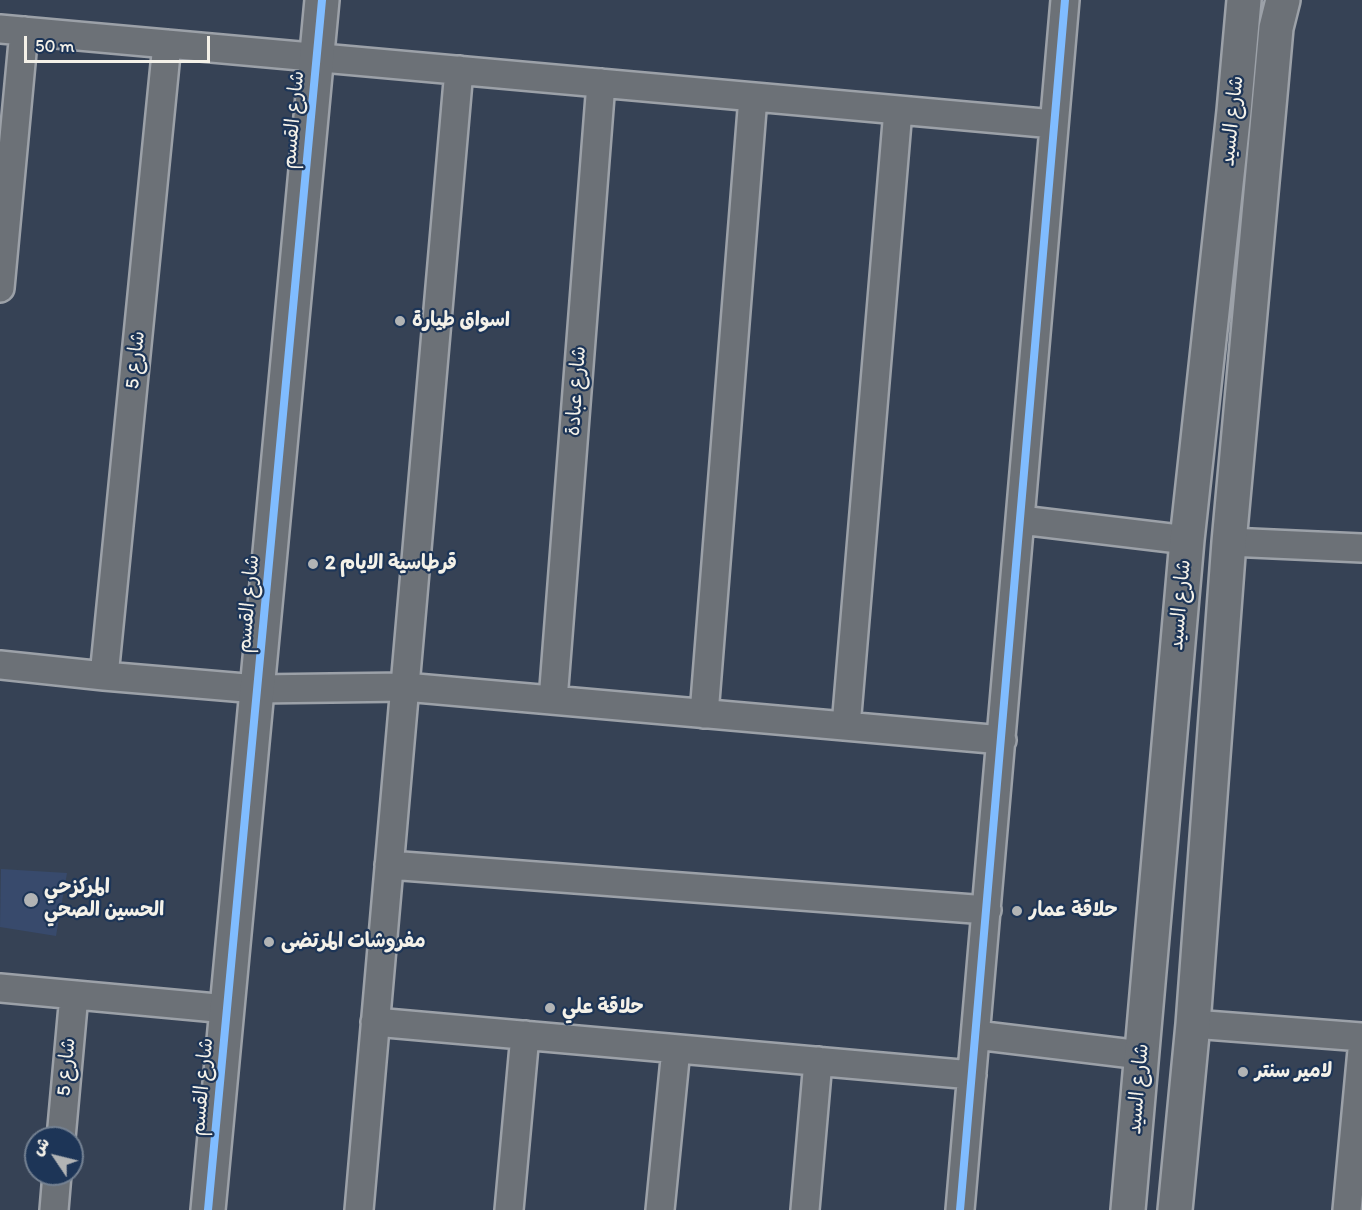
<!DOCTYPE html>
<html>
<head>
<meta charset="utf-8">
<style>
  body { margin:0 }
  #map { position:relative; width:1362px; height:1210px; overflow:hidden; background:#364255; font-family:Itim,"Playpen Sans Arabic",sans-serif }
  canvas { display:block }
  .north { position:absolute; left:24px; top:1126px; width:60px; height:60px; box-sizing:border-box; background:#1d3557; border:2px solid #738091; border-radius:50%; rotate:305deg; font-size:16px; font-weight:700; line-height:24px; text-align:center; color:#f4f1e8 }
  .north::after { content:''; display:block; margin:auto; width:21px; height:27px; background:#b2b4b5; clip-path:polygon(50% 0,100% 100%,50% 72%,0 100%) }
  .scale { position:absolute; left:24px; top:36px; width:186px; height:27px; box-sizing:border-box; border:3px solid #f4f1e8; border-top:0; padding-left:8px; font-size:18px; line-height:21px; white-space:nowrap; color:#f4f1e8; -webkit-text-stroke:4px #1d3557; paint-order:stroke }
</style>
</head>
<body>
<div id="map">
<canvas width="1362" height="1210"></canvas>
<div class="north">ش</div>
<div class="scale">50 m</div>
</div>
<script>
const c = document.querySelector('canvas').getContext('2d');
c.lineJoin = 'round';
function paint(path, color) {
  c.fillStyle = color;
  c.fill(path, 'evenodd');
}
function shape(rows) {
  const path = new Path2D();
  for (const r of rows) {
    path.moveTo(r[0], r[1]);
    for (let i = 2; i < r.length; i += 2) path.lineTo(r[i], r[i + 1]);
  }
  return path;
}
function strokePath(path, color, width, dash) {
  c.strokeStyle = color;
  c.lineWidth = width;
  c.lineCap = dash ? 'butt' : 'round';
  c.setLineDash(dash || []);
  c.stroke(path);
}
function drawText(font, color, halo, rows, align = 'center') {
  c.font = font + ' Itim,"Playpen Sans Arabic",sans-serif';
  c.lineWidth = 4.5;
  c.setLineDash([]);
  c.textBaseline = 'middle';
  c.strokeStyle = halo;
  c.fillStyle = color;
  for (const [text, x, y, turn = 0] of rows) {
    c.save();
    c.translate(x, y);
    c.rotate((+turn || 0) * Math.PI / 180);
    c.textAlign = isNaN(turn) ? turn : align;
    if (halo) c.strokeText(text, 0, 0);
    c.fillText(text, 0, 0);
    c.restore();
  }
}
paint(shape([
  [1,869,67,873,56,936,0,927]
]), '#384a6c');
const minor = shape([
  [0,29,1054,124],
  [0,288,24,31],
  [1021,520,1187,540],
  [1229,542,1362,548],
  [0,665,104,676,257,689,405,687,1002,740],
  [104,676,167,44],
  [553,700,601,83],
  [704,714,753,97],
  [846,726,898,110],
  [389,865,987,910],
  [0,988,227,1009],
  [375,1022,972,1075],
  [1193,1024,1362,1037],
  [976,1035,1141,1055],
  [61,1138,74,995],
  [54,1210,57,1174],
  [359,1210,459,70],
  [509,1210,525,1035],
  [660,1210,676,1049],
  [805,1210,818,1061],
  [960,1210,1065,0],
  [1347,1210,1362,1050]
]);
const tertiary = shape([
  [208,1210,322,0]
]);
const secondary = shape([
  [1128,1210,1187,540,1234,111,1244,0],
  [1175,1210,1193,1024,1229,542,1271,84,1276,28,1283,0]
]);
strokePath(minor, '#9ca1a8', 32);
strokePath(tertiary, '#9ca1a8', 38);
strokePath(secondary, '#9ca1a8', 38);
strokePath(minor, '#6c7177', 27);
strokePath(tertiary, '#6c7177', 33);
strokePath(secondary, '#6c7177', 33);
strokePath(shape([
  [208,1210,322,0],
  [960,1210,1065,0]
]), '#80bcff', 8);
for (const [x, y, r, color] of [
  [400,321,6,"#b2b4b5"],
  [313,564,6,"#b2b4b5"],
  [31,900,8,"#b2b4b5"],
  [1017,911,6,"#b2b4b5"],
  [269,942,6,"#b2b4b5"],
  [550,1008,6,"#b2b4b5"],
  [1243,1072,6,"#b2b4b5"]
]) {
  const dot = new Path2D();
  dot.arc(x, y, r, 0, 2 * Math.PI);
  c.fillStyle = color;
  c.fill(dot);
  strokePath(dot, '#1d3557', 2);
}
drawText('20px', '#f4f1e8', '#1d3557', [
  ["شارع القسم",294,120,-85],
  ["شارع السيد",1233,121,-84],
  ["شارع 5",136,360,-84],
  ["شارع عبادة",577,391,-86],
  ["شارع القسم",249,604,-85],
  ["شارع السيد",1181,605,-85],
  ["شارع 5",67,1067,-85],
  ["شارع القسم",203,1087,-85],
  ["شارع السيد",1139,1089,-85]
]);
drawText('bold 20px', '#f4f1e8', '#1d3557', [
  ["اسواق طيارة",412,321],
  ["قرطاسية الايام 2",325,564],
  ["المركزحي",44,888],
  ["الحسين الصحي",44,911],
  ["حلاقة عمار",1029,911],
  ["مفروشات المرتضى",281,942],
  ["حلاقة علي",562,1008],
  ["لامير سنتر",1255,1072]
], 'left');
</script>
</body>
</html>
